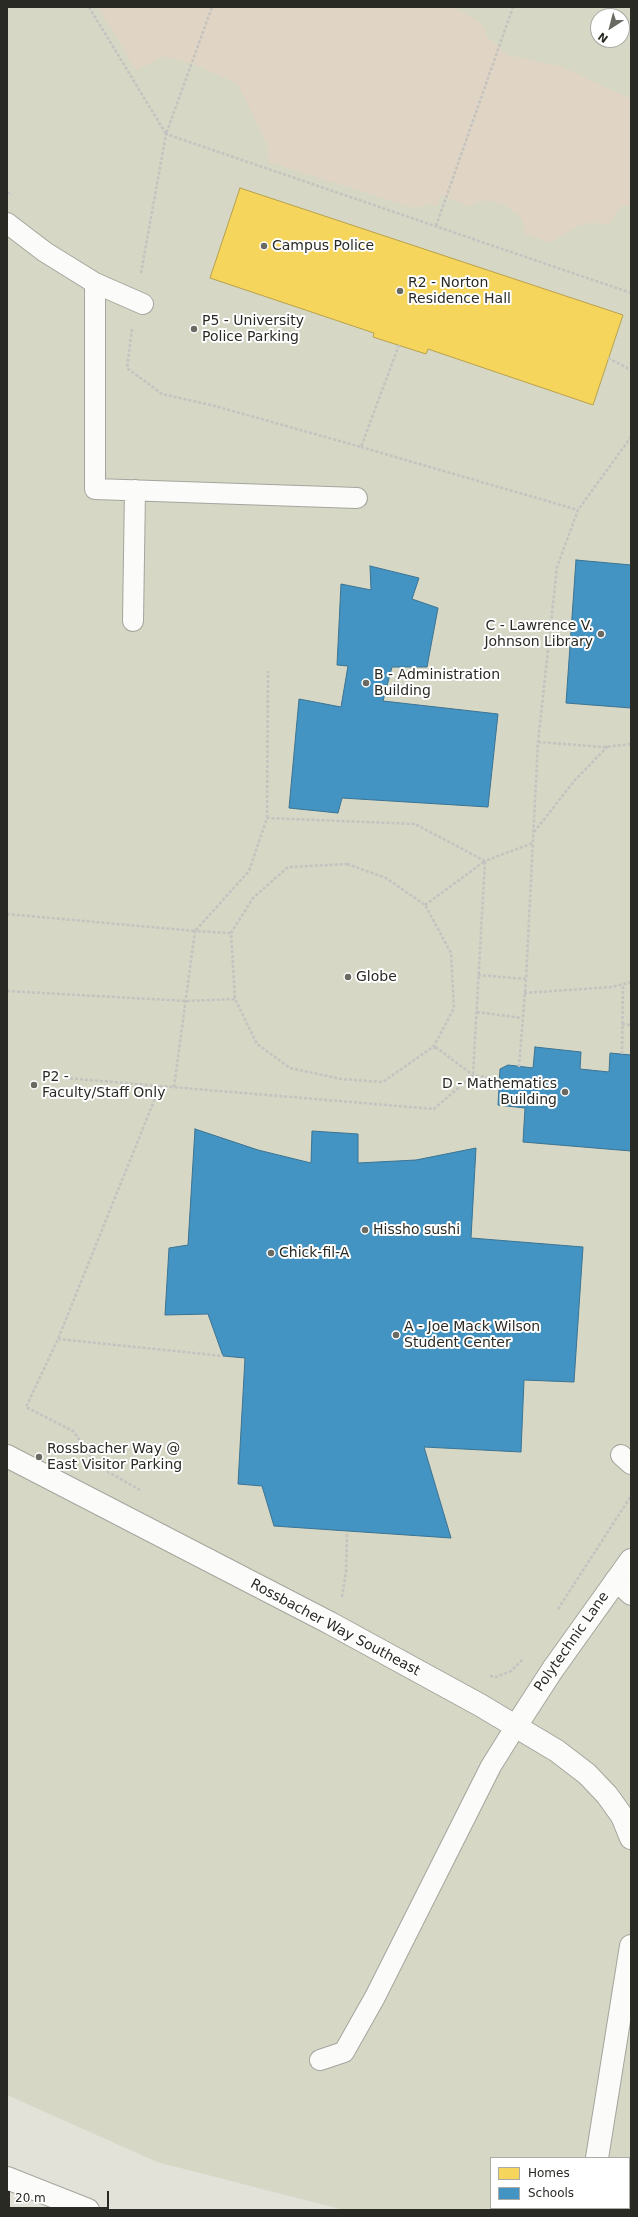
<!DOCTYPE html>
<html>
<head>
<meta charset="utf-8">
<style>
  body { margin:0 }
  #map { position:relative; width:638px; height:2217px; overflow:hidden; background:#e2e2d8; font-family:"DejaVu Sans",sans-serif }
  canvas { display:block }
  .frame { position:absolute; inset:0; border:8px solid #2a2a24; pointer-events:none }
  .legend { position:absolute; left:490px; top:2157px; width:140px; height:52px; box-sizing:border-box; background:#fff; border:1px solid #aaaaa7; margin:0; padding:5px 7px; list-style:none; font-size:12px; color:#2a2a24 }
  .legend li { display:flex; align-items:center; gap:8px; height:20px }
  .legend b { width:20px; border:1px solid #aaaaa7 }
  .north { position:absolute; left:590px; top:8px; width:40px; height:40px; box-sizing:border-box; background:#fff; border:1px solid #aaaaa7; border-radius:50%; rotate:216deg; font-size:11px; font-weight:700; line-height:16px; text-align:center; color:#2a2a24 }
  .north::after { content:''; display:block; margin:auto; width:14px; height:18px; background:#6a6a63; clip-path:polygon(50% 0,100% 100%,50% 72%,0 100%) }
  .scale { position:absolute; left:8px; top:2191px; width:101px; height:18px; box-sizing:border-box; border:2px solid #2a2a24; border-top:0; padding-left:5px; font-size:12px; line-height:14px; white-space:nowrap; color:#2a2a24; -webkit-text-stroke:3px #fff; paint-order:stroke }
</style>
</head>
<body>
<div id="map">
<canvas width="638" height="2217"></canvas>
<div class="frame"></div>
<ul class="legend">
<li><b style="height:11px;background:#f6d55c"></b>Homes</li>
<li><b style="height:11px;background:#4393c3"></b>Schools</li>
</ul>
<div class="north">N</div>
<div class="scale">20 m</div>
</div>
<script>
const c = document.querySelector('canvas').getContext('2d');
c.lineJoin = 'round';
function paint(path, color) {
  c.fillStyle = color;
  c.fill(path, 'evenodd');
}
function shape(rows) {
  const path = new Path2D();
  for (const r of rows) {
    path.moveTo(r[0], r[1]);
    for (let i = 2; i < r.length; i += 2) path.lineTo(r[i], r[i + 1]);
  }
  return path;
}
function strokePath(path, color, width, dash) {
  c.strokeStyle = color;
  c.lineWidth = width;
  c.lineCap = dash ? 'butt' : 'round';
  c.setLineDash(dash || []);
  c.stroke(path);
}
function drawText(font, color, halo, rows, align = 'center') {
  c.font = font + ' "DejaVu Sans",sans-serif';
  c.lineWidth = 4;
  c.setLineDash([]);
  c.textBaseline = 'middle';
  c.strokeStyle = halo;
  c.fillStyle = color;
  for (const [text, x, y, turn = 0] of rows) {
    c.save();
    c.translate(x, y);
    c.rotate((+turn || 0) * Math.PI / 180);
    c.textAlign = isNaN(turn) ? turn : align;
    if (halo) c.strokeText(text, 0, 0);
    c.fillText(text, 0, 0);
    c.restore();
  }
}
paint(shape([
  [7,7,631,7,631,2210,344,2210,157,2162,7,2095],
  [598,16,622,16,622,40,598,40],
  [491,2158,629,2158,629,2208,491,2208]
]), '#d6d7c5');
paint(shape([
  [98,7,453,7,482,23,487,37,508,55,562,67,631,99,631,204,621,207,609,224,589,223,576,227,551,243,526,234,521,217,505,205,485,200,468,206,440,195,438,206,429,204,414,208,269,162,267,145,238,84,196,65,165,56,136,70]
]), '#e0d4c4');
const homes = shape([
  [240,188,623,315,593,405,428,349,426,354,373,337,374,333,210,278,240,188]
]);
paint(homes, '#f6d55c');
strokePath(homes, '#b9a24b', 1);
const schools = shape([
  [576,560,631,565,631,708,566,703,576,560],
  [370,566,419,578,412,599,438,608,427,667,392,667,383,701,498,714,488,807,342,798,338,813,289,808,299,699,341,707,348,666,337,665,341,584,371,590,370,566],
  [535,1047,581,1052,580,1069,609,1072,610,1053,631,1055,631,1151,523,1142,525,1108,498,1105,500,1069,508,1065,533,1068,535,1047],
  [195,1129,258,1150,311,1163,312,1131,358,1134,358,1163,416,1160,476,1148,471,1238,583,1247,574,1382,524,1380,521,1452,424,1447,451,1538,274,1526,262,1486,238,1484,245,1358,223,1356,208,1314,165,1315,169,1248,188,1245,195,1129]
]);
paint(schools, '#4393c3');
strokePath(schools, '#3c7493', 1);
const lane = shape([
  [7,223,45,252,95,283,143,304],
  [95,283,95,489,357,498],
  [133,621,135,490],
  [621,1455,631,1464],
  [615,1580,631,1595],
  [320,2060,344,2052,375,1997,491,1766,516,1726]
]);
const street = shape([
  [7,1456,330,1623,480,1705,557,1751,587,1774,607,1795,622,1816,631,1838],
  [516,1726,553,1669,631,1560],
  [597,2158,631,1946],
  [588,2210,588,2208]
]);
const highway = shape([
  [7,2178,88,2210]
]);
strokePath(lane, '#a5a59e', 22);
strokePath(street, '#a5a59e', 24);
strokePath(highway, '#a5a59e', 24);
strokePath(shape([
  [89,7,166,134,212,7],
  [7,192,12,195],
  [436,226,513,7],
  [141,273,166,134,631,293],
  [132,329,127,368,162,394,215,406,361,447,399,345],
  [608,358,631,370],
  [361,447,578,510],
  [538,742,604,747,631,744],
  [267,818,268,671],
  [534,832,575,780,608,746],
  [347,864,386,878,425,905,451,953,454,1008,434,1046,383,1082,341,1079,290,1068,257,1044,235,999,231,933,253,898,288,867,347,864],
  [425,905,485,861,473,1075],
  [7,914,195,931,249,871,267,818,415,824,485,861,533,843],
  [478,975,526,979],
  [7,991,186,1001,235,999],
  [524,993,612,987,631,982],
  [477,1012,522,1018],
  [622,1024,631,1025],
  [435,1049,434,1046,473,1075],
  [622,1054,623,984],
  [519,1067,526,979,538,742,557,567,578,510,631,437],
  [65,1078,434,1109,473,1075,500,1079],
  [174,1087,195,931,231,933],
  [58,1339,223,1356],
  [140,1490,98,1466,73,1431,26,1407,58,1339,160,1086],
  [342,1597,346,1572,347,1532],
  [558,1609,631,1496],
  [490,1676,496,1677,511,1671,523,1659]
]), '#c3c3c0', 2.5, [3, 2]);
strokePath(lane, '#fbfbf9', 20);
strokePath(street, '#fbfbf9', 22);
strokePath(highway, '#fbfbf9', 22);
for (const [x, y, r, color] of [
  [264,246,4,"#6a6a63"],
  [400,291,4,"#6a6a63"],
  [194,329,4,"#6a6a63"],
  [601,634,4,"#6a6a63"],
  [366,683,4,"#6a6a63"],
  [348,977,4,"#6a6a63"],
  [34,1085,4,"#6a6a63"],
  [565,1092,4,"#6a6a63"],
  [365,1230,4,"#6a6a63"],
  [271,1253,4,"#6a6a63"],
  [396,1335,4,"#6a6a63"],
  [39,1457,4,"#6a6a63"]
]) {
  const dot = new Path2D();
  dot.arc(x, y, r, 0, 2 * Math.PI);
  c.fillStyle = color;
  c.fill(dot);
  strokePath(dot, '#fff', 1.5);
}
drawText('14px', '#2a2a24', '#fff', [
  ["Campus Police",272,246],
  ["R2 - Norton",408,283],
  ["Residence Hall",408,299],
  ["P5 - University",202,321],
  ["Police Parking",202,337],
  ["C - Lawrence V.",593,626,"right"],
  ["Johnson Library",593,642,"right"],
  ["B - Administration",374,675],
  ["Building",374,691],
  ["Globe",356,977],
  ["P2 -",42,1077],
  ["Faculty/Staff Only",42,1093],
  ["D - Mathematics",557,1084,"right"],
  ["Building",557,1100,"right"],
  ["Hissho sushi",373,1230],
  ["Chick-fil-A",279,1253],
  ["A - Joe Mack Wilson",404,1327],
  ["Student Center",404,1343],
  ["Rossbacher Way @",47,1449],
  ["East Visitor Parking",47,1465]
], 'left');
drawText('14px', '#2a2a24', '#fff', [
  ["Rossbacher Way Southeast",335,1628,28],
  ["Polytechnic Lane",572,1642,-55]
]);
</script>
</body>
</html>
